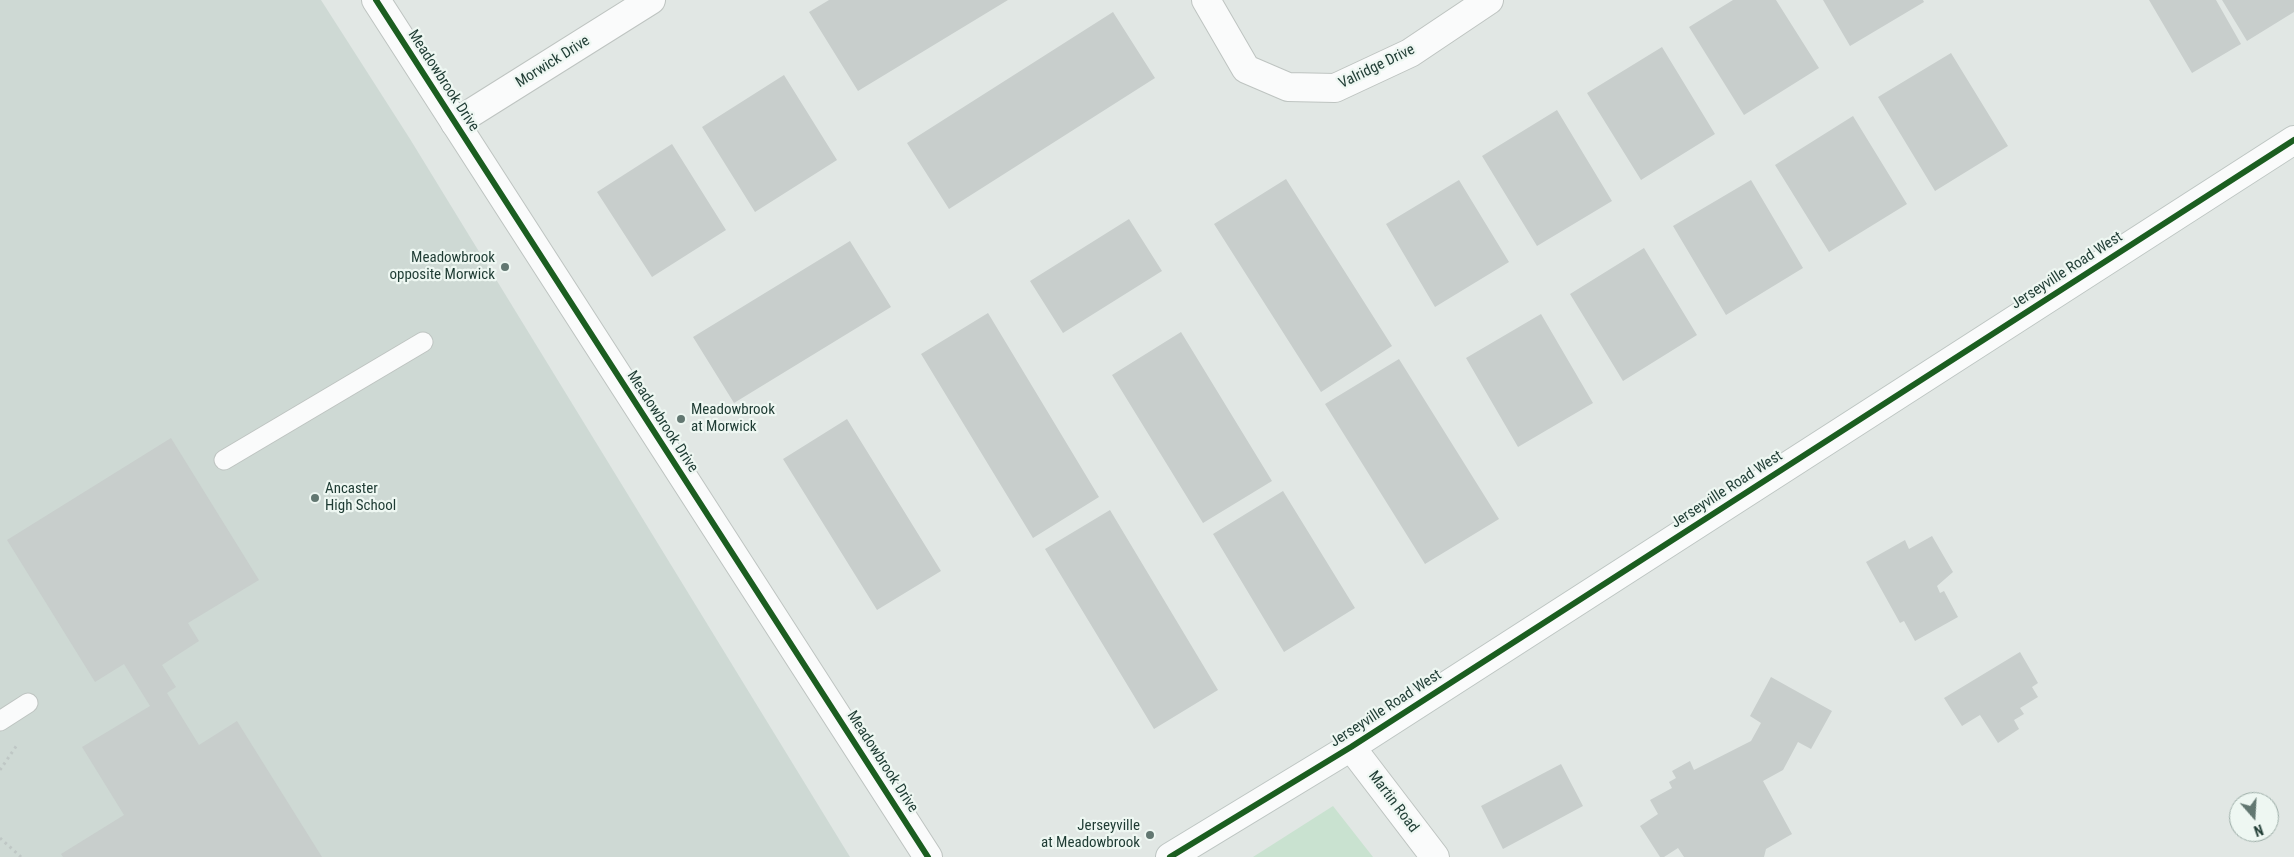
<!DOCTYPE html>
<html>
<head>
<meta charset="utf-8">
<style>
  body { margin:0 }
  #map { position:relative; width:2294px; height:857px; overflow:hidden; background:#e1e7e4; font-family:"Roboto Condensed",sans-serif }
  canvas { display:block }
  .north { position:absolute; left:2229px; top:792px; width:50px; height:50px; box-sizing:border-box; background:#eef7f2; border:1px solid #9baca6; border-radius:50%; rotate:161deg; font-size:14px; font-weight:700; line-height:20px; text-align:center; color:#1e3b33 }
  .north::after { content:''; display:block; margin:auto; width:18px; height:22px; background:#627771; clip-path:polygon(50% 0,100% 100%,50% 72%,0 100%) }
</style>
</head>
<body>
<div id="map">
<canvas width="2294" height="857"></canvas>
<div class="north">N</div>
</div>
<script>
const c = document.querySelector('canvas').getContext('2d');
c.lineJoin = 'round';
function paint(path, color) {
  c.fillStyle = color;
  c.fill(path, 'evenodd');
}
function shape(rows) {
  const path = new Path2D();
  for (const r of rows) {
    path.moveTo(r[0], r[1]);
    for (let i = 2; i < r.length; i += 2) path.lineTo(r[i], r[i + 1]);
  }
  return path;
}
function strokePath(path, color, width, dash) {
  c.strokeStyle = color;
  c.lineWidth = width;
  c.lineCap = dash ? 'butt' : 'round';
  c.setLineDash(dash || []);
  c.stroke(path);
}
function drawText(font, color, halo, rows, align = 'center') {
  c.font = font + ' "Roboto Condensed",sans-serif';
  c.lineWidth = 4.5;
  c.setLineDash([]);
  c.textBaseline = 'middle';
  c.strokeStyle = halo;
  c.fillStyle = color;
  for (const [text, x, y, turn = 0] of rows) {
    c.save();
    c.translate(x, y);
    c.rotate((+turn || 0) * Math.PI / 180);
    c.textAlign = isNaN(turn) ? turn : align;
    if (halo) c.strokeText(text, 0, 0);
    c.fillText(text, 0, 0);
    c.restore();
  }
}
paint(shape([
  [0,0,321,0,410,139,850,857,0,857]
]), '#ced9d4');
paint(shape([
  [1333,806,1373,857,1253,857]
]), '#c9e2d0');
paint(shape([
  [829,0,1008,0,858,91,809,12],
  [1733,0,1776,0,1819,68,1744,115,1689,27],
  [1823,0,1923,0,1924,2,1850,46],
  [2149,0,2216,0,2241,44,2192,73],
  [2222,0,2294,0,2294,12,2247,41],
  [1113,12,1155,78,949,209,907,143],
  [1662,47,1715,134,1641,180,1587,93],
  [1951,53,2008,146,1935,191,1878,97],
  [784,75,837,160,755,212,702,127],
  [1557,110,1612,201,1537,246,1482,156],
  [1853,116,1907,204,1829,252,1775,165],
  [672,144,726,230,652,277,597,192],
  [1286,179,1392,346,1321,392,1214,224],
  [1459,180,1509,262,1435,307,1386,224],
  [1751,180,1803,268,1726,315,1673,226],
  [1129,219,1162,271,1063,333,1030,281],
  [850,241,891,307,734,403,693,337],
  [1644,248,1697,335,1623,381,1570,294],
  [988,313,1099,497,1033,538,921,354],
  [1541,314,1593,403,1518,447,1466,358],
  [1181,332,1272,481,1203,523,1112,375],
  [1399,359,1499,519,1425,564,1325,404],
  [847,419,941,571,877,610,783,459],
  [171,438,259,580,188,623,199,641,162,665,176,687,167,693,199,745,237,721,322,857,63,857,61,854,124,815,82,747,150,706,124,664,95,682,7,540],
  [1283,491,1355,608,1284,652,1213,534],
  [1110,510,1218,690,1154,729,1045,549],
  [1932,536,1953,572,1937,586,1940,593,1944,591,1958,617,1915,641,1904,621,1900,623,1866,562,1905,540,1909,549],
  [2020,652,2038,683,2032,687,2038,697,2020,708,2024,714,2014,720,2019,729,1998,743,1980,715,1962,726,1944,698],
  [1771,677,1832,711,1811,749,1798,742,1783,770,1763,781,1792,834,1766,849,1764,857,1684,857,1678,848,1664,857,1660,857,1640,826,1658,814,1650,800,1672,788,1669,782,1676,778,1672,771,1690,761,1694,770,1751,741,1761,723,1750,716],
  [1561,764,1583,806,1503,849,1481,806]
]), '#c8cecc');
const service = shape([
  [224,460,423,342],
  [0,721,28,703]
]);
const minor = shape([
  [1206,0,1246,69,1288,87,1335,88,1410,53,1489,0],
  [455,123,651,0],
  [1351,747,1435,857]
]);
const tertiary = shape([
  [376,0,928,857]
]);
const secondary = shape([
  [1170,857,1351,747,2294,140]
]);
strokePath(service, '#bec4c1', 21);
strokePath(minor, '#bec4c1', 30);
strokePath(tertiary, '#bec4c1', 30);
strokePath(secondary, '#bdc5c2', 30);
strokePath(shape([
  [0,770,17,745],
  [0,838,21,857]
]), '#bfc7c5', 3, [2.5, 4]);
strokePath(service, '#fafbfb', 19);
strokePath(minor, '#fafbfb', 28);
strokePath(tertiary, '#fafbfb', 28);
strokePath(secondary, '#fafbfb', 28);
strokePath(shape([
  [376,0,928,857],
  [1170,857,1351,747,2294,140]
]), '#1b5e20', 6);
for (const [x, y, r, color] of [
  [505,267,5,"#627771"],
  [681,419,5,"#627771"],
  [315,498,5,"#627771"],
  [1150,835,5,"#627771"]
]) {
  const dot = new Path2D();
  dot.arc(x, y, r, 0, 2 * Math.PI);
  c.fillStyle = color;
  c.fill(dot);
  strokePath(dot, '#eef7f2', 2);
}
drawText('15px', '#1e3b33', '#eef7f2', [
  ["Morwick Drive",553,62,-32],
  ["Valridge Drive",1377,67,-26],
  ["Meadowbrook Drive",443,81,57],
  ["Jerseyville Road West",2067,271,-33],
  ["Meadowbrook Drive",662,422,57],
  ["Jerseyville Road West",1727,490,-33],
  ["Jerseyville Road West",1386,709,-33],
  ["Meadowbrook Drive",882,762,57],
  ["Martin Road",1393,802,53]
]);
drawText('15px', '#1e3b33', '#eef7f2', [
  ["Meadowbrook",495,258],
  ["opposite Morwick",495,275],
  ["Meadowbrook",691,410,"left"],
  ["at Morwick",691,427,"left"],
  ["Ancaster",325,489,"left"],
  ["High School",325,506,"left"],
  ["Jerseyville",1140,826],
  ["at Meadowbrook",1140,843]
], 'right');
</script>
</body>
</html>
